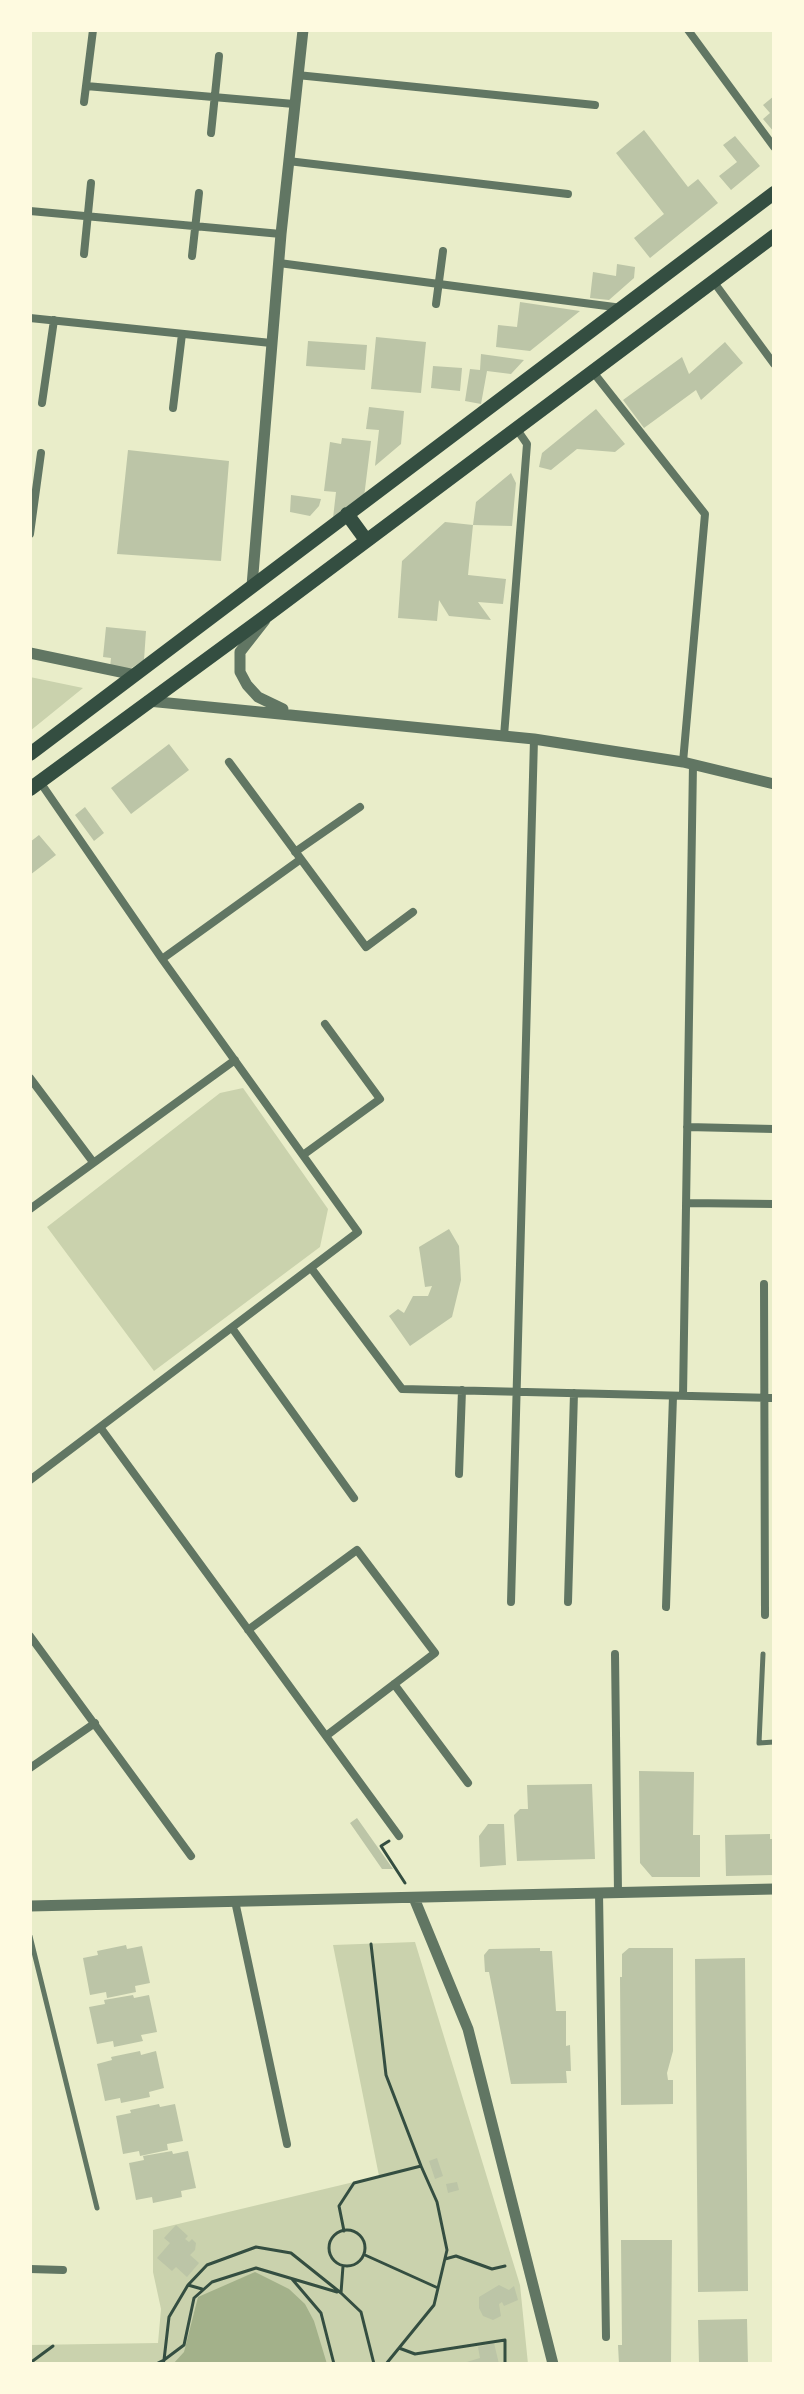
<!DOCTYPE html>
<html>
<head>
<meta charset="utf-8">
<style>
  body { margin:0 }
  #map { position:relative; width:804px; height:2394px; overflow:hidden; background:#e9edc9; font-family:"Roboto Condensed",sans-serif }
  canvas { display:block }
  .frame { position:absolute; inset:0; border:32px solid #fefae0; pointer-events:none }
</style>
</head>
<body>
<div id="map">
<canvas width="804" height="2394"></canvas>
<div class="frame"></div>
</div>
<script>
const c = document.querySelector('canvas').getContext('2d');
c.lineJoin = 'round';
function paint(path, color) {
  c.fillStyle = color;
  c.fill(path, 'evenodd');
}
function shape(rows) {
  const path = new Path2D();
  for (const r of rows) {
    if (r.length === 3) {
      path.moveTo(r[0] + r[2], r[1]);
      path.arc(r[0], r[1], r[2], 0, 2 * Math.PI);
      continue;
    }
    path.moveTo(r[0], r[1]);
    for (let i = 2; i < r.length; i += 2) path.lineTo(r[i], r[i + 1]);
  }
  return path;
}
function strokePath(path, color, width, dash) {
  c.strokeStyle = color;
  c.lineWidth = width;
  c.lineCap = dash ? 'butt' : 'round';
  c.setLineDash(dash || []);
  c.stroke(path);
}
paint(shape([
  [30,677,83,688,30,731],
  [243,1088,328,1209,320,1247,154,1371,47,1227,220,1093],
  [415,1942,520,2285,528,2364,30,2364,30,2345,158,2343,161,2309,153,2272,153,2230,379,2176,333,1945]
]), '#cad2ad');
paint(shape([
  [255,2272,289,2289,305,2304,314,2321,327,2364,173,2364,184,2352,198,2297]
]), '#a3b18a');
paint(shape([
  [774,96,774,132,763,119,770,113,763,105],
  [644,130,688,187,698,179,718,203,650,258,634,238,664,214,616,153],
  [735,136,760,166,731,190,719,176,737,162,723,145],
  [617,264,635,267,634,278,609,300,590,298,593,272,616,276],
  [520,302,580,311,530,351,496,347,498,325,517,327],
  [376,337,426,342,421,393,371,389],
  [308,341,367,345,365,370,306,366],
  [725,342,743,363,701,400,696,390,644,428,623,400,682,357,689,374],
  [481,354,524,360,511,374,487,371,481,404,465,401,470,369,480,370],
  [433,366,462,368,460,391,431,388],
  [369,407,404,411,401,444,375,466,379,430,366,429],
  [596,409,625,444,615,452,577,449,551,470,539,467,542,453],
  [342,438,371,441,364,497,333,518,336,492,324,491,330,442,341,444],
  [128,450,229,461,221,561,117,554],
  [511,473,516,483,512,526,473,525,468,575,506,579,503,604,478,602,491,620,449,616,439,600,437,621,398,618,402,561,445,522,473,525,476,502],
  [291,495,321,499,319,506,310,516,290,512],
  [106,627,146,631,144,660,130,669,110,667,111,658,103,657],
  [169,744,189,770,131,814,111,788],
  [85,807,104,833,94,841,75,815],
  [39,835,56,855,30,875,30,842],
  [449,1229,459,1246,461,1280,452,1317,410,1346,389,1316,398,1309,404,1313,413,1296,428,1296,432,1286,425,1287,419,1247],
  [639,1771,694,1772,693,1835,700,1835,700,1877,652,1877,640,1863],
  [592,1784,595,1859,517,1861,514,1815,520,1809,528,1809,527,1785],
  [357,1818,393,1869,382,1869,350,1823],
  [488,1824,504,1824,506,1865,480,1867,479,1836],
  [770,1834,770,1839,774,1839,774,1875,726,1876,725,1835],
  [126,1945,127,1949,142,1946,150,1983,135,1986,136,1992,107,1998,106,1992,90,1995,83,1958,98,1955,97,1951],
  [540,1948,540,1951,552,1951,556,2011,566,2011,566,2046,570,2045,571,2071,566,2071,567,2083,511,2084,489,1972,485,1972,484,1955,489,1949],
  [629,1948,673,1948,673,2051,667,2073,668,2080,673,2080,673,2104,621,2105,620,1977,622,1977,622,1954],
  [745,1958,748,2291,698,2292,695,1959],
  [133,1995,134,1998,149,1995,157,2032,141,2035,143,2041,114,2047,113,2041,97,2044,89,2007,105,2004,104,2000],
  [140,2051,141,2055,156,2051,164,2088,149,2092,150,2097,121,2103,120,2098,105,2101,97,2064,112,2060,111,2057],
  [159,2104,160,2107,175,2104,183,2141,167,2144,168,2150,140,2156,139,2151,123,2154,116,2116,131,2113,130,2110],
  [172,2151,173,2154,188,2151,196,2188,181,2191,182,2197,153,2203,152,2197,136,2200,129,2163,144,2160,143,2156],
  [437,2158,443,2176,435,2179,429,2161],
  [457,2182,459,2190,448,2193,446,2184],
  [176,2225,188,2236,185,2239,189,2242,192,2239,196,2243,195,2250,190,2255,199,2263,187,2277,176,2267,172,2271,157,2258,170,2243,164,2238],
  [621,2240,672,2240,671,2364,619,2364,618,2345,622,2345],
  [499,2285,509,2290,514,2286,518,2300,504,2306,502,2302,499,2304,501,2316,493,2320,483,2316,479,2308,479,2297],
  [747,2319,748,2364,699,2364,698,2320],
  [494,2343,499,2364,460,2364,480,2358,478,2347]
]), '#bcc5a7');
strokePath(shape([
  [389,1841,381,1846,405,1883],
  [371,1944,386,2075,421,2166],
  [347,2248,18],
  [344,2231,339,2206,354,2183,421,2166,437,2202,447,2250,434,2305,386,2364],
  [365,2255,438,2288],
  [445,2259,456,2256,492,2269,505,2266],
  [343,2266,341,2293,361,2312,374,2364],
  [292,2279,321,2313,334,2364],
  [188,2285,202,2289],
  [399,2348,415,2354,505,2340,505,2364],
  [30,2363,53,2346],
  [156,2364,164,2360,169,2317,188,2285,207,2265,256,2247,291,2253,341,2293],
  [163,2364,164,2360,184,2345,194,2298,212,2282,256,2268,337,2292]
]), '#344e41', 3);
strokePath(shape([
  [763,1654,759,1743,774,1742],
  [30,1936,97,2208]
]), '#617663', 5);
strokePath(shape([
  [688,30,774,147],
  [297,75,595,105],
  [86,86,294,104],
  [84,102,93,30],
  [211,133,219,56],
  [288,161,568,194],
  [30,211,281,234],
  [84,254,91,183],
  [192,256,199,193],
  [279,263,622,308],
  [713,281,774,364],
  [436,304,443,251],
  [30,318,271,343],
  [593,372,705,514,683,762],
  [42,403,54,320],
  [173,408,182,334],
  [30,534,41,453],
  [504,736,527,444,516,428],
  [229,762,366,947,413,912],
  [295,852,360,807],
  [162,959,301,859],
  [30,1078,93,1162],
  [687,1127,774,1129],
  [303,1155,380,1099,325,1024],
  [686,1203,774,1204],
  [30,1209,235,1060],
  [311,1268,402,1389,774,1398],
  [764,1284,765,1615],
  [232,1328,354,1498],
  [683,1396,693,764],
  [100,1427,399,1836],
  [459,1474,462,1390],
  [30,1480,358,1232,162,959,40,782],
  [511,1602,534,739],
  [568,1602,574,1393],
  [666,1607,673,1396],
  [248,1630,357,1550,435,1653,326,1736],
  [30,1636,191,1856],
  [615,1654,618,1893],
  [394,1684,468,1783],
  [30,1768,95,1723],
  [599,1893,606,2337],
  [235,1901,287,2144],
  [30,2269,63,2270]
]), '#617663', 8);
strokePath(shape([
  [252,586,281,234,303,30],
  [265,620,240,652,240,672,247,685,258,697,283,709],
  [30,653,135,675],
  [148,701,534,739,683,762,774,784],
  [414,1898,468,2029,553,2364],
  [30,1906,774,1889]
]), '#617663', 11);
strokePath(shape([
  [347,514,366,540],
  [30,754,774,193],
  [30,789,270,613,774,236]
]), '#344e41', 14);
</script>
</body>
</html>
